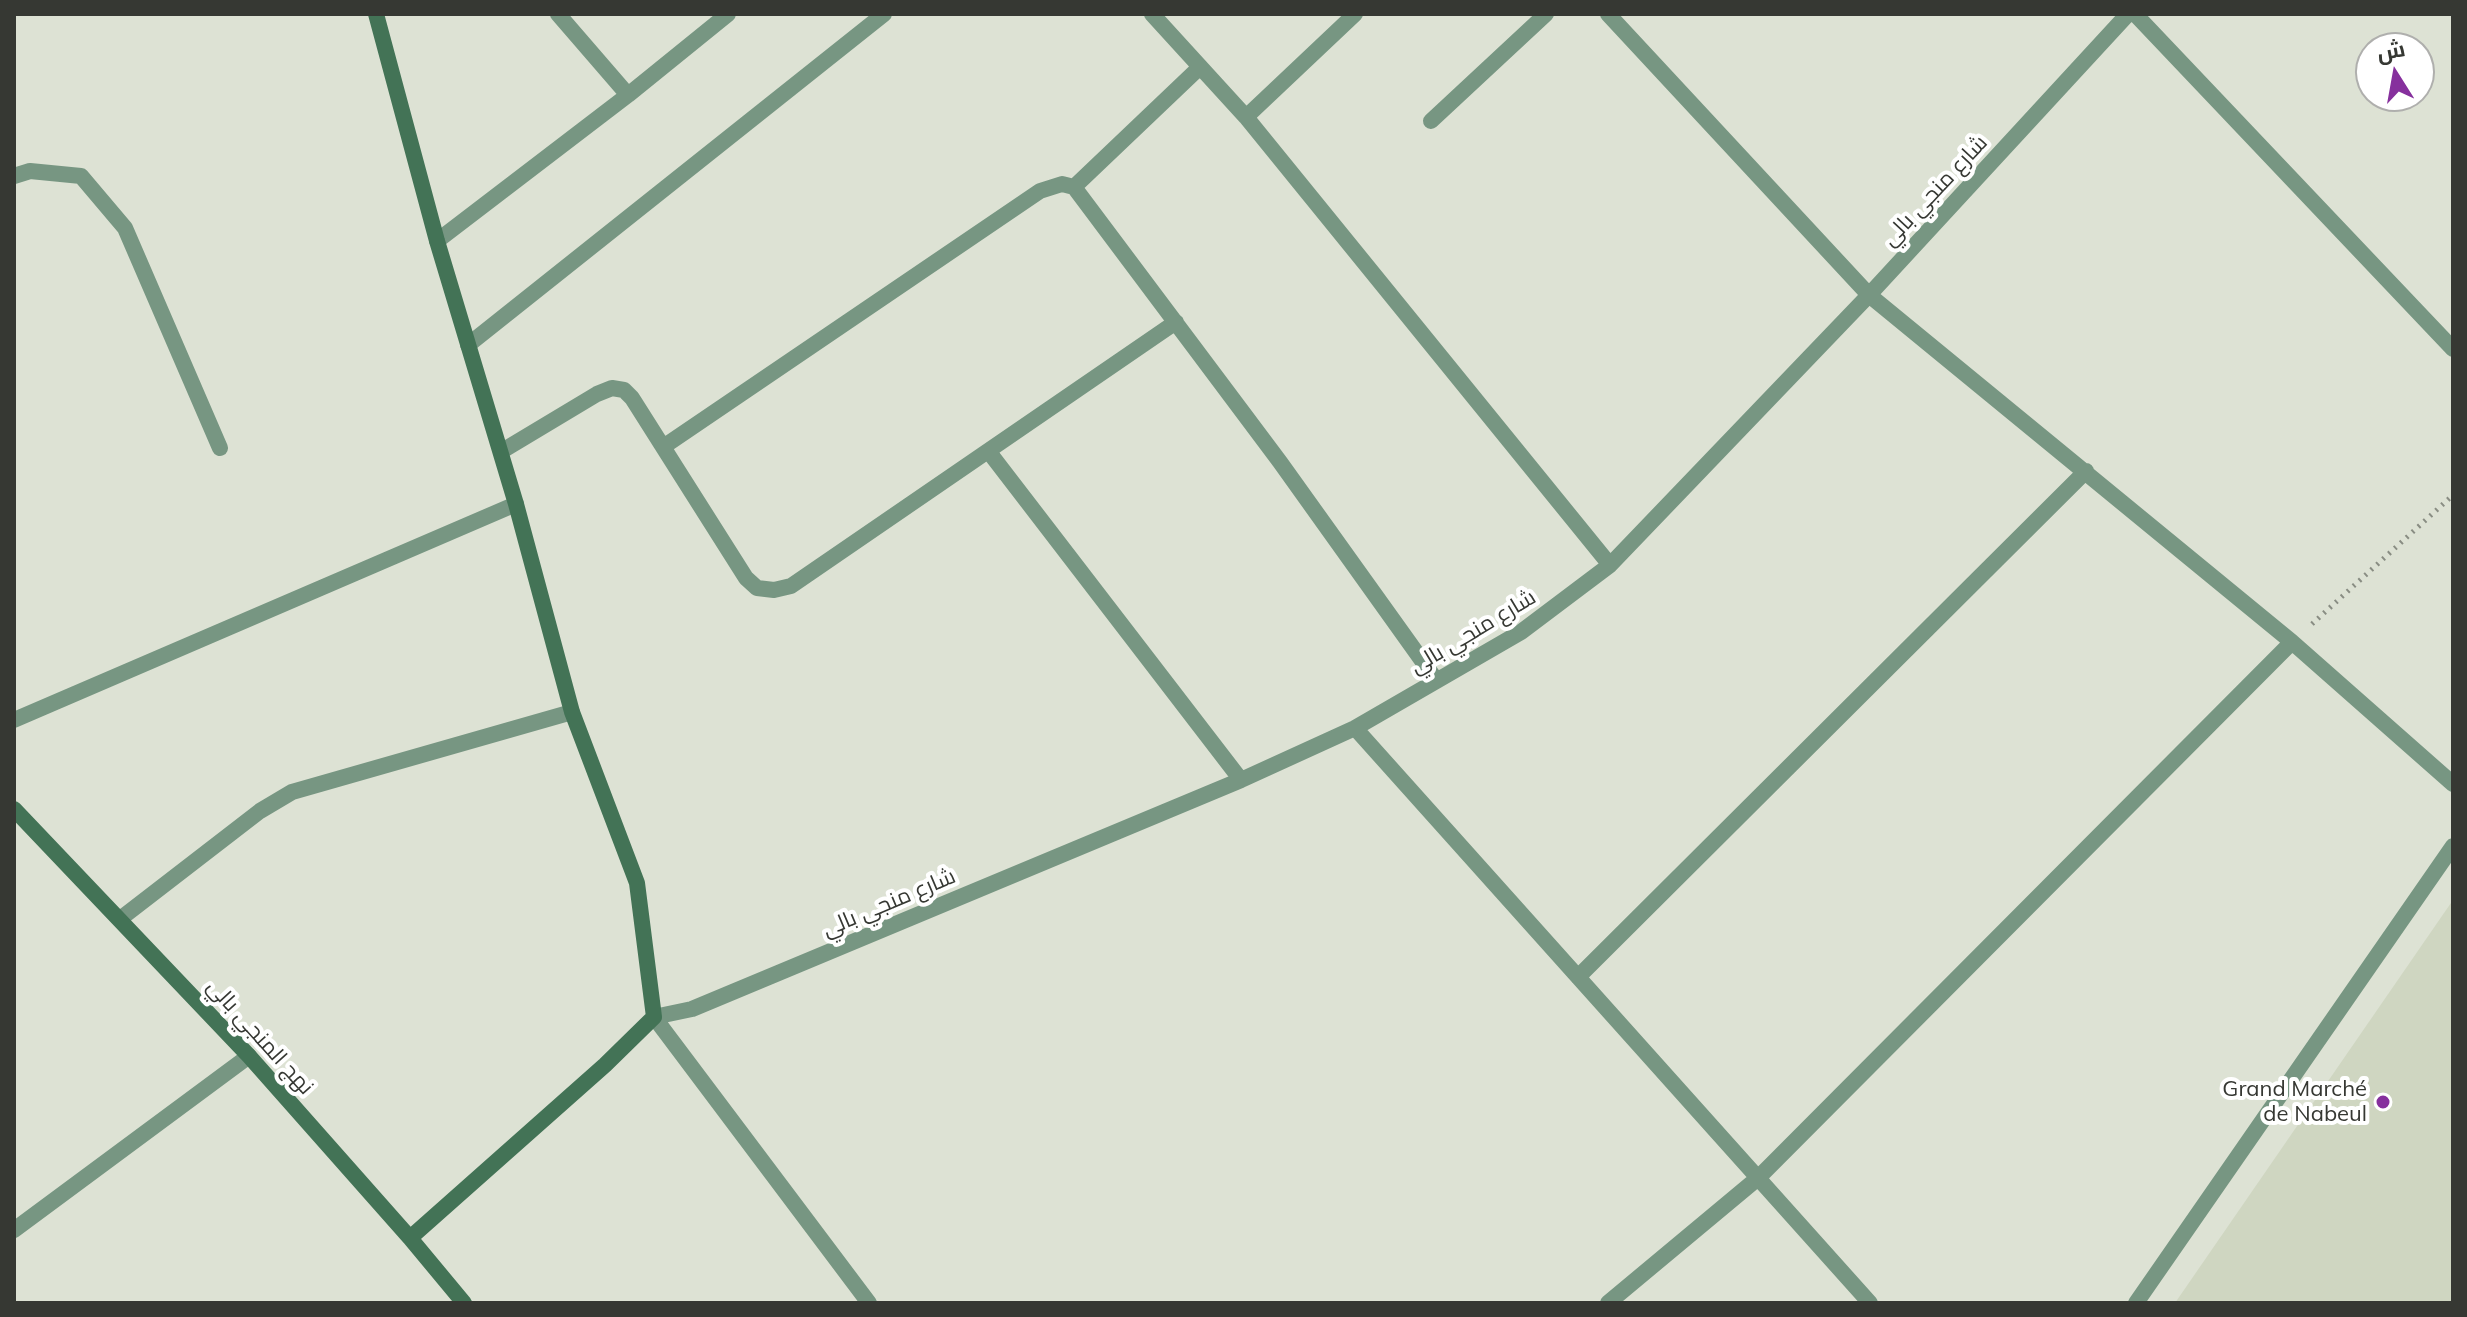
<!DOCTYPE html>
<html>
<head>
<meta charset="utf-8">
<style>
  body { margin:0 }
  #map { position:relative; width:2467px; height:1317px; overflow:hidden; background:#dde2d4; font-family:Mulish,Cairo,sans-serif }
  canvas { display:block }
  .frame { position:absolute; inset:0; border:16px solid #363833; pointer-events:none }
  .north { position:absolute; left:2355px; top:32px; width:80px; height:80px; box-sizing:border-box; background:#fff; border:2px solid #afafad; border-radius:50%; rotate:349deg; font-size:22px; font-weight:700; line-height:32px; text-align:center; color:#363833 }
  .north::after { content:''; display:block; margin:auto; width:28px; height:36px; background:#86309d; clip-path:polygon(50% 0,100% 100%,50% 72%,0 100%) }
</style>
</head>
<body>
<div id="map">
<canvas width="2467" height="1317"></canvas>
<div class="frame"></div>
<div class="north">ش</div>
</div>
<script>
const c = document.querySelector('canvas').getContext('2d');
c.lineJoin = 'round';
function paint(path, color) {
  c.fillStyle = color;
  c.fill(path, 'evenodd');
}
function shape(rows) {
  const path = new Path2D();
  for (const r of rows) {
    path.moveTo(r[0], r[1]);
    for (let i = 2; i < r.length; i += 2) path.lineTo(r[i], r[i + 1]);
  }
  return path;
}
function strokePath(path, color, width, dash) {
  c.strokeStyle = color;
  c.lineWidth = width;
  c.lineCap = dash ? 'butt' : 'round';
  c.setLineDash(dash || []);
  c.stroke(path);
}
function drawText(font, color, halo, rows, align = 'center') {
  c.font = font + ' Mulish,Cairo,sans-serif';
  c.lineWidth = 8;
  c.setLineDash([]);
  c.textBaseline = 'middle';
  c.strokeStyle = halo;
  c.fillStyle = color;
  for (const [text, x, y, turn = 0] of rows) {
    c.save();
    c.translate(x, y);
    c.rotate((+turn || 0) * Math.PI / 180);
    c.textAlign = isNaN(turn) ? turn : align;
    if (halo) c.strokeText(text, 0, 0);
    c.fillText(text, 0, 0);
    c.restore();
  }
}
paint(shape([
  [2453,900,2453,1303,2175,1303]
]), '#cfd6c1');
strokePath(shape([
  [2312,624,2453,495]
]), '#898d83', 5, [2, 6]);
strokePath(shape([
  [14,176,30,171,81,176,125,228,220,448]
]), '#779682', 16);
strokePath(shape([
  [558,14,628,95],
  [1152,14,1246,117,1610,565],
  [1608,14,1869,295,2292,642,2453,784],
  [2135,14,2453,349],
  [1246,117,1355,14],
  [1431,121,1546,14],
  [1074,187,1200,67],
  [437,241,628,95,728,14],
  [468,345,884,14],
  [663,447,1040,191,1062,184,1074,187,1280,462,1436,680],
  [502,451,597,394,612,388,624,390,632,398,746,578,757,588,774,590,791,586,1176,322],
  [989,452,1241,780],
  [14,720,516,504],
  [1355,728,1870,1303],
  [120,919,260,811,292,792,572,712],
  [1578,977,2086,471],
  [14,1230,249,1056],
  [869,1303,654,1017,692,1009,1241,780,1355,728,1521,632,1610,565,1869,295,2128,14],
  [1608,1303,1758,1178,2292,642],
  [2136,1303,2453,846]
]), '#779682', 16);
strokePath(shape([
  [376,14,437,241,516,504,572,712,637,883,654,1017,605,1065,410,1238],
  [14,809,249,1056,410,1238,464,1303]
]), '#437356', 16);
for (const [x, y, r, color] of [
  [2383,1102,8,"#86309d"]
]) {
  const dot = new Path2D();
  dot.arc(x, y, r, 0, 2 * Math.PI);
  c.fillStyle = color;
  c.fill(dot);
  strokePath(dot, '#fff', 3);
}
drawText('22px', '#363833', '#fff', [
  ["شارع منجي بالي",1935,191,-47],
  ["شارع منجي بالي",1473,632,-31],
  ["شارع منجي بالي",889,903,-23],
  ["نهج المنجي بالي",260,1037,48]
]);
drawText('22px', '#363833', '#fff', [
  ["Grand Marché",2367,1089],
  ["de Nabeul",2367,1114]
], 'right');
</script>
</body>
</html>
